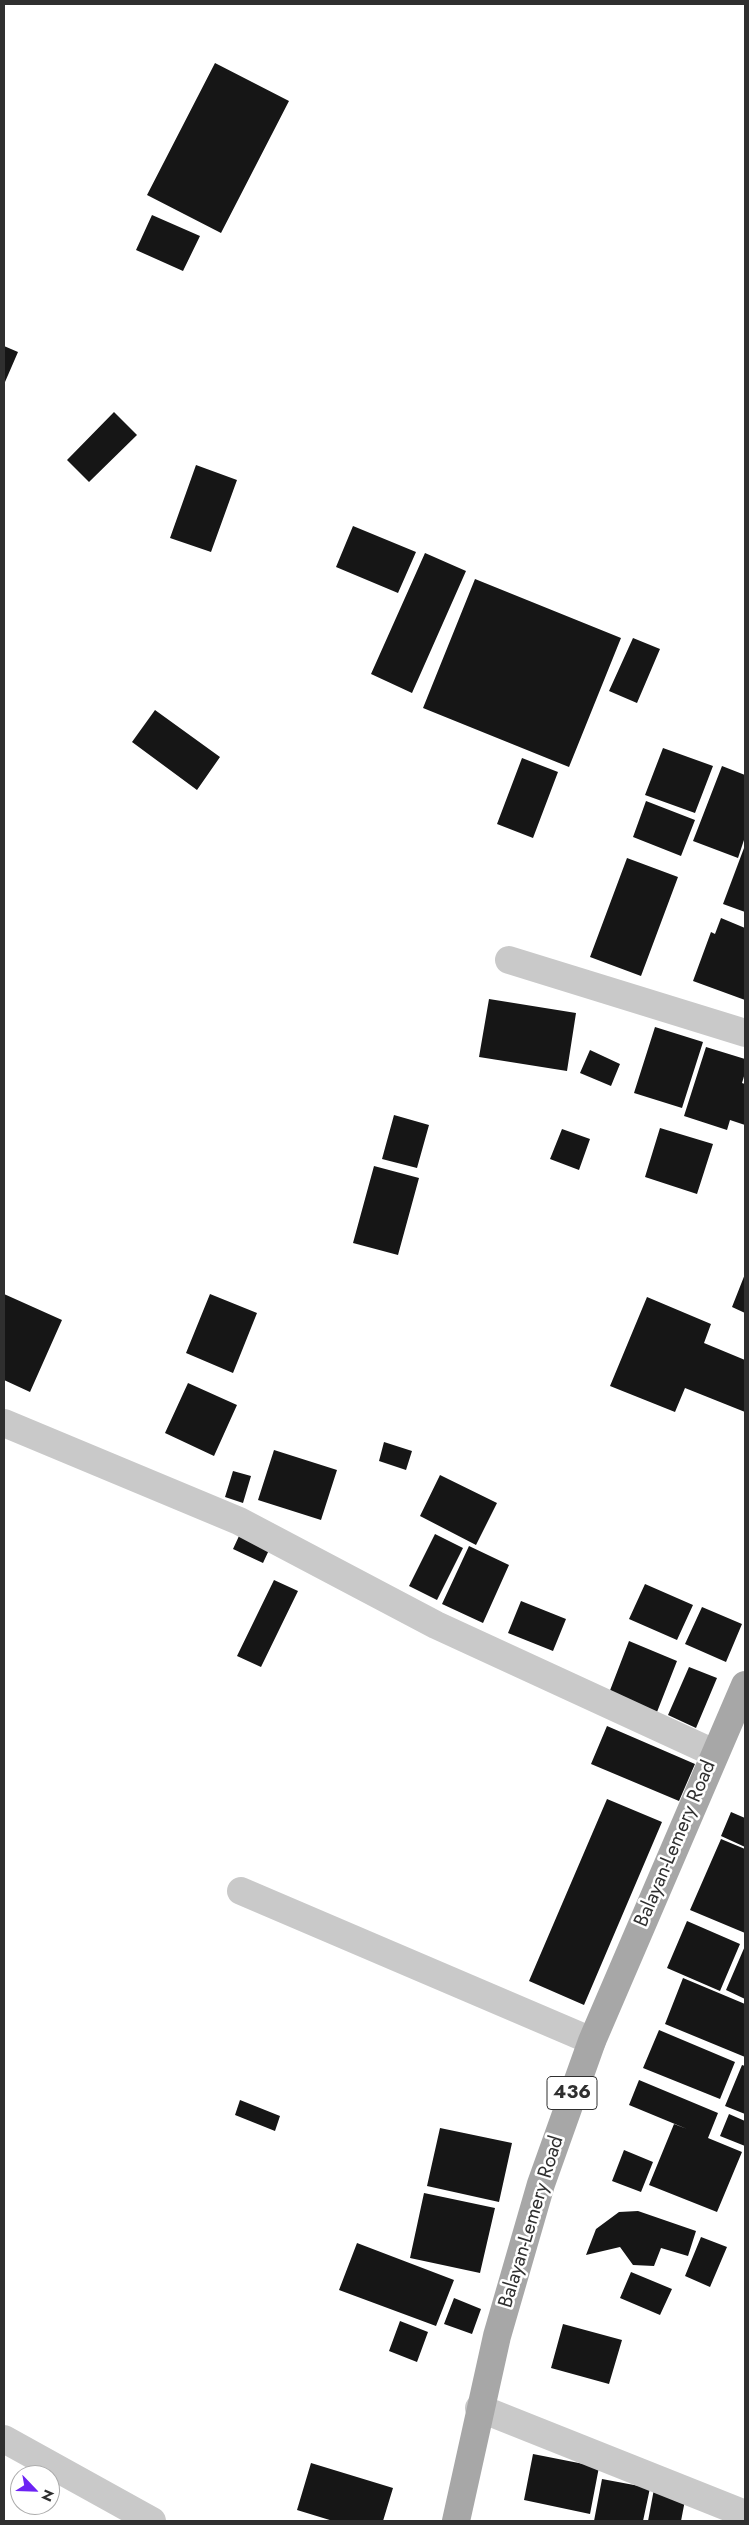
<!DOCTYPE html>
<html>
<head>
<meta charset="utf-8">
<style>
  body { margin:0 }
  #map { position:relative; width:749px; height:2525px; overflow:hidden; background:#fff; font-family:Jost,sans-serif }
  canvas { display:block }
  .frame { position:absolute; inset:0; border:5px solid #2f2f2f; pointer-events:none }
  .north { position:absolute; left:10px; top:2465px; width:50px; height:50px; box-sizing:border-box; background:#fff; border:1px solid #acacac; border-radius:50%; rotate:114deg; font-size:14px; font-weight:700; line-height:20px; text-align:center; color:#2f2f2f }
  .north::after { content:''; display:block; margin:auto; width:18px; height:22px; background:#6d23f4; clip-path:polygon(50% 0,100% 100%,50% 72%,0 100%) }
</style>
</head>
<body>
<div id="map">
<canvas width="749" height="2525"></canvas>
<div class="frame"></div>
<div class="north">N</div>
</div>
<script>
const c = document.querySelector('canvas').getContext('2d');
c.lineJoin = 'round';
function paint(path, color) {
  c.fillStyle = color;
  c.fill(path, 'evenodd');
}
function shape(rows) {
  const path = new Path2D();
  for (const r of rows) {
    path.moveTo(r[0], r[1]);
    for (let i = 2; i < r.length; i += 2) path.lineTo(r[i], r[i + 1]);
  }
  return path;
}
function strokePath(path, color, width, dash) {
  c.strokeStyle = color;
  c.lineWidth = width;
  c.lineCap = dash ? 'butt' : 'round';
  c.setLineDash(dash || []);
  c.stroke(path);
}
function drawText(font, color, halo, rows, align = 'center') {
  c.font = font + ' Jost,sans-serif';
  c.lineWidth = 5;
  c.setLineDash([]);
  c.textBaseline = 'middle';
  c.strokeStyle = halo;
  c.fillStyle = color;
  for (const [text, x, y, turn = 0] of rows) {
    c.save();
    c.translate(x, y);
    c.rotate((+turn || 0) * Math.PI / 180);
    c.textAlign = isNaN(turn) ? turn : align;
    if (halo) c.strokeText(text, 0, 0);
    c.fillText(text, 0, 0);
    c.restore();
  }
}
paint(shape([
  [215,63,289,101,221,233,147,195],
  [152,215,200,236,183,271,136,250],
  [4,346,18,352,5,382,4,382],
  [114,412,137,435,89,482,67,460],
  [196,465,237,480,211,552,170,538],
  [353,526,416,552,398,593,336,567],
  [425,553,466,571,412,693,371,674],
  [475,579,621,638,569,767,423,708],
  [633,638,660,649,637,703,609,691],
  [155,710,220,757,197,790,132,742],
  [663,748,713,766,695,813,645,795],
  [522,758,558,772,533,838,497,824],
  [722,766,745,775,745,837,738,858,693,841],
  [646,801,695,820,681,856,633,837],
  [744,848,745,849,745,912,723,904],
  [627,858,678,877,641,976,590,957],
  [721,918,745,928,745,1000,693,981,711,932,715,934],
  [489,999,576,1013,567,1071,479,1057],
  [655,1027,703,1042,682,1108,634,1093],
  [706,1047,745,1059,745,1073,742,1083,745,1084,745,1125,730,1120,727,1130,684,1116],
  [590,1050,620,1064,611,1086,580,1073],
  [394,1115,429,1125,417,1168,382,1159],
  [660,1128,713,1144,697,1194,645,1177],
  [562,1129,590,1139,579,1170,550,1159],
  [374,1166,419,1178,398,1255,353,1243],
  [745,1274,745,1313,732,1307],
  [4,1294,62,1320,30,1392,4,1380],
  [210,1294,257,1313,233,1373,186,1353],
  [647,1297,711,1324,704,1343,745,1360,745,1412,685,1388,675,1412,610,1386],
  [188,1383,237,1405,214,1456,165,1433],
  [384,1442,412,1451,406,1470,379,1461],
  [274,1450,337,1470,321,1520,258,1500],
  [233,1471,251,1476,243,1503,225,1497],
  [440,1475,497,1503,476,1545,420,1516],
  [435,1534,463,1548,437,1600,409,1586],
  [239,1536,269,1550,263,1563,233,1549],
  [469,1546,509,1565,483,1623,442,1604],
  [274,1580,298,1591,261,1667,237,1656],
  [645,1584,693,1605,677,1640,629,1619],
  [521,1601,566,1619,553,1651,508,1633],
  [702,1607,742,1624,726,1662,685,1644],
  [629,1641,677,1661,657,1712,609,1693],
  [689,1667,717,1678,696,1728,668,1715],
  [607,1726,695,1764,679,1801,591,1764],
  [607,1799,662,1822,584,2005,529,1981],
  [731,1812,745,1818,745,1847,721,1836],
  [721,1839,745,1849,745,1933,690,1910],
  [687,1921,740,1944,720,1991,667,1968],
  [745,1946,745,1999,726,1990],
  [683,1978,745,2004,745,2057,665,2024],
  [659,2030,735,2062,720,2099,643,2068],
  [742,2065,745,2066,745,2114,725,2106],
  [639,2080,718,2113,708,2138,742,2152,717,2212,649,2185,674,2124,687,2129,629,2105],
  [240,2100,280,2116,275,2131,235,2115],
  [729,2114,745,2121,745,2146,720,2136],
  [440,2128,512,2143,499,2202,427,2186],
  [624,2150,653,2162,641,2192,612,2181],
  [424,2193,495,2208,480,2273,410,2258],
  [638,2211,696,2231,688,2256,661,2248,654,2266,633,2265,620,2247,586,2255,596,2229,619,2212],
  [701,2237,727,2247,710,2287,685,2276],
  [357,2243,454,2280,436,2326,339,2290],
  [631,2272,672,2289,660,2315,620,2298],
  [454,2298,481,2309,472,2334,444,2324],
  [400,2321,428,2332,417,2362,389,2351],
  [563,2324,622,2340,609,2384,551,2368],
  [533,2454,599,2467,590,2514,524,2500],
  [311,2463,393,2488,383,2521,333,2521,297,2510],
  [602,2479,650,2488,643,2521,594,2521],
  [654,2489,686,2495,681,2521,648,2521]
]), '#161616');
strokePath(shape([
  [509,960,745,1033],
  [4,1423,239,1521,436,1625,714,1753],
  [241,1891,592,2041],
  [479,2408,745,2514],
  [4,2439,152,2521]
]), '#c9c9c9', 28);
strokePath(shape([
  [456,2521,497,2336,541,2184,592,2041,745,1685]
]), '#a7a7a7', 28);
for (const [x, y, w] of [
  [572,2093,50]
]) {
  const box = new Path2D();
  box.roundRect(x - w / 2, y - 16.5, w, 33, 4);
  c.fillStyle = '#fff';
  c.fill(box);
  strokePath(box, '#2f2f2f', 1);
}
drawText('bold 19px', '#2f2f2f', null, [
  ["436",572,2093]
]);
drawText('20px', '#2f2f2f', '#fff', [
  ["Balayan-Lemery Road",676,1844,-67],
  ["Balayan-Lemery Road",532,2222,-73]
]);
</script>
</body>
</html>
